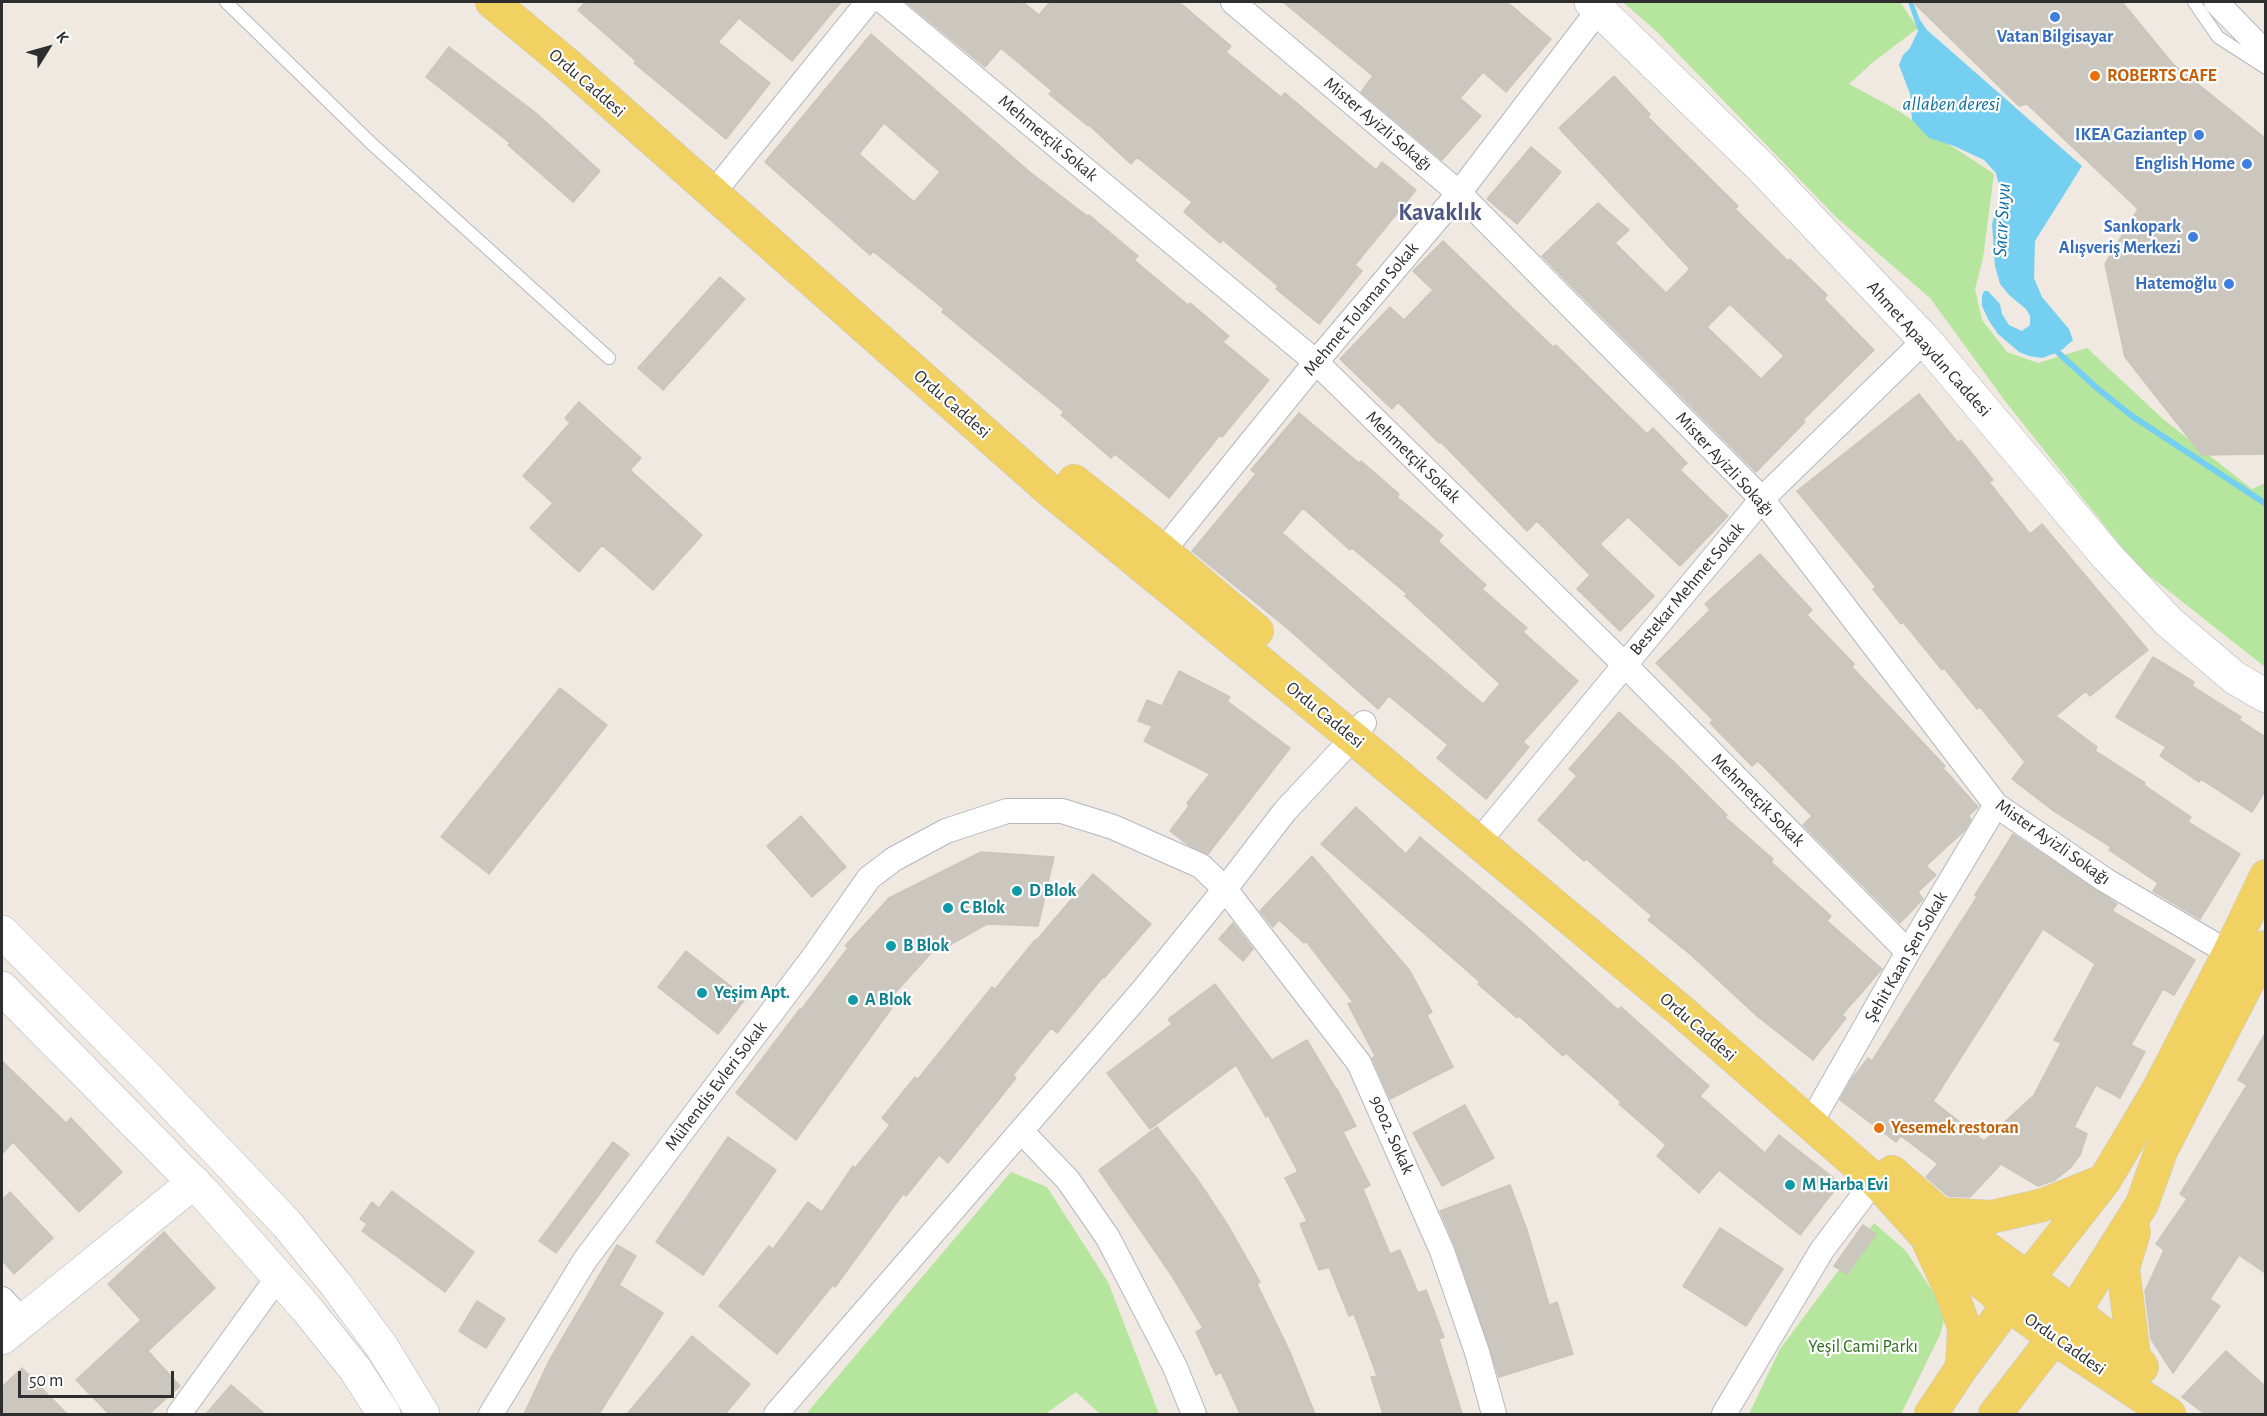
<!DOCTYPE html>
<html>
<head>
<meta charset="utf-8">
<style>
  body { margin:0 }
  #map { position:relative; width:2267px; height:1416px; overflow:hidden; background:#efe9e1; font-family:"Alegreya Sans",sans-serif }
  canvas { display:block }
  .frame { position:absolute; inset:0; border:3px solid #2e2e2e; pointer-events:none }
  .north { position:absolute; left:18px; top:18px; width:60px; height:60px; -webkit-text-stroke:4px #fff; paint-order:stroke; rotate:53deg; font-size:16px; font-weight:700; line-height:24px; text-align:center; color:#2e2e2e }
  .north::after { content:''; display:block; margin:auto; width:21px; height:27px; background:#2e2e2e; clip-path:polygon(50% 0,100% 100%,50% 72%,0 100%) }
  .scale { position:absolute; left:18px; top:1371px; width:156px; height:27px; box-sizing:border-box; border:3px solid #2e2e2e; border-top:0; padding-left:8px; font-size:18px; line-height:21px; white-space:nowrap; color:#2e2e2e; -webkit-text-stroke:4px #fff; paint-order:stroke }
</style>
</head>
<body>
<div id="map">
<canvas width="2267" height="1416"></canvas>
<div class="frame"></div>
<div class="north">K</div>
<div class="scale">50 m</div>
</div>
<script>
const c = document.querySelector('canvas').getContext('2d');
c.lineJoin = 'round';
function paint(path, color) {
  c.fillStyle = color;
  c.fill(path, 'evenodd');
}
function shape(rows) {
  const path = new Path2D();
  for (const r of rows) {
    path.moveTo(r[0], r[1]);
    for (let i = 2; i < r.length; i += 2) path.lineTo(r[i], r[i + 1]);
  }
  return path;
}
function strokePath(path, color, width, dash) {
  c.strokeStyle = color;
  c.lineWidth = width;
  c.lineCap = dash ? 'butt' : 'round';
  c.setLineDash(dash || []);
  c.stroke(path);
}
function drawText(font, color, halo, rows, align = 'center') {
  c.font = font + ' "Alegreya Sans",sans-serif';
  c.lineWidth = 4.5;
  c.setLineDash([]);
  c.textBaseline = 'middle';
  c.strokeStyle = halo;
  c.fillStyle = color;
  for (const [text, x, y, turn = 0] of rows) {
    c.save();
    c.translate(x, y);
    c.rotate((+turn || 0) * Math.PI / 180);
    c.textAlign = isNaN(turn) ? turn : align;
    if (halo) c.strokeText(text, 0, 0);
    c.fillText(text, 0, 0);
    c.restore();
  }
}
paint(shape([
  [1623,2,1900,2,1918,28,1872,63,1849,84,1897,110,1994,174,1983,258,1975,289,1982,320,2007,352,2038,363,2087,348,2163,419,2252,489,2265,483,2265,667,2137,566,2008,405,1930,298,1837,218,1656,31],
  [1011,1172,1047,1187,1108,1282,1159,1414,1100,1414,1076,1392,1045,1414,806,1414],
  [1874,1223,1906,1251,1946,1312,1940,1335,1901,1414,1749,1414,1780,1349]
]), '#b6e59e');
paint(shape([
  [1908,2,1913,2,1920,20,1927,30,2082,166,2035,241,2034,278,2042,297,2069,329,2073,340,2063,349,2053,354,2042,358,2029,356,2019,352,1998,334,1989,321,1982,306,1982,296,1984,291,1988,291,2000,304,2002,314,2009,325,2022,331,2030,325,2030,316,2026,309,2009,295,2000,284,1995,266,1992,224,2001,194,1996,173,1984,160,1954,146,1929,138,1912,120,1910,94,1899,65,1903,55,1910,48,1918,31]
]), '#75cff0');
strokePath(shape([
  [2053,348,2098,389,2132,416,2266,504]
]), '#75cff0', 6);
const building = shape([
  [585,2,841,2,792,61,739,18,718,42,770,83,726,139,634,63,636,61,578,10,585,2],
  [906,2,1023,2,1039,15,1050,2,1179,2,1231,46,1226,52,1281,97,1285,93,1376,170,1382,162,1416,190,1355,265,1362,271,1319,324,1276,289,1278,286,1223,240,1220,243,1184,212,1192,202,1137,157,1131,164,1089,125,1088,126,1049,94,1052,91,1001,48,985,67,906,2],
  [1283,2,1507,2,1551,39,1506,92,1483,72,1460,98,1481,116,1442,160,1361,92,1373,76,1283,2],
  [1913,2,2122,2,2173,64,2265,138,2265,454,2202,455,2125,357,2105,264,2138,209,2027,104,2019,106,1913,2],
  [871,34,1031,173,1087,216,1089,215,1138,256,1134,260,1188,305,1190,303,1229,336,1223,342,1269,380,1222,437,1220,435,1169,498,1115,454,1111,458,1061,415,1064,412,942,312,944,309,873,251,870,255,765,162,871,34],
  [884,123,940,172,914,202,859,154,884,123],
  [449,47,536,113,600,171,573,202,508,145,510,143,426,77,449,47],
  [1614,76,1650,114,1648,117,1738,206,1735,209,1788,261,1790,259,1827,295,1824,299,1874,350,1803,420,1805,422,1756,472,1542,256,1598,203,1629,230,1615,243,1666,293,1690,269,1559,128,1614,76],
  [1730,304,1784,356,1761,379,1707,327,1730,304],
  [1531,147,1561,172,1517,224,1487,199,1531,147],
  [1443,241,1553,347,1556,345,1647,434,1653,428,1687,463,1680,470,1728,516,1680,566,1628,517,1600,544,1654,596,1620,631,1577,589,1590,575,1537,521,1527,531,1441,442,1439,443,1398,402,1392,409,1340,359,1390,307,1404,320,1433,290,1413,271,1443,241],
  [720,277,745,299,663,390,638,368,720,277],
  [1919,394,1958,443,1961,440,1993,480,1989,482,2030,534,2042,524,2148,650,2090,696,2086,691,2056,716,2097,747,2095,751,2145,783,2144,785,2191,817,2188,822,2240,854,2200,919,2153,891,2158,883,2109,850,2111,847,2051,809,2012,779,2025,762,1980,707,1977,709,1944,668,1942,670,1903,622,1901,624,1873,589,1876,587,1797,491,1919,394],
  [579,402,641,458,630,470,702,535,653,590,602,545,579,572,530,528,553,503,523,476,570,423,565,418,579,402],
  [1299,413,1359,463,1361,461,1399,494,1397,497,1443,535,1438,541,1486,585,1482,589,1527,628,1523,632,1578,681,1523,742,1529,747,1486,799,1437,758,1448,745,1389,696,1378,709,1287,628,1192,551,1256,474,1251,470,1299,413],
  [1303,508,1350,550,1352,548,1407,594,1405,596,1500,684,1483,704,1282,533,1303,508],
  [1760,554,1812,610,1807,615,1854,664,1852,667,1945,766,1943,768,1978,807,1968,816,1971,819,1964,831,1926,866,1936,875,1918,892,1923,899,1900,923,1803,825,1812,816,1758,761,1752,766,1710,723,1713,720,1656,663,1710,610,1705,604,1760,554],
  [2153,657,2194,682,2192,686,2241,717,2239,720,2265,737,2265,791,2252,812,2201,779,2199,782,2160,756,2166,747,2116,717,2153,657],
  [1179,671,1230,697,1227,701,1290,748,1208,854,1188,845,1170,831,1189,806,1187,803,1210,774,1144,741,1152,726,1138,721,1147,700,1162,706,1179,671],
  [560,688,607,725,489,874,441,837,560,688],
  [1619,712,1675,763,1727,815,1725,817,1773,859,1771,862,1831,916,1827,921,1882,969,1842,1015,1846,1018,1813,1060,1757,1016,1690,954,1648,920,1652,916,1586,859,1584,861,1538,820,1577,776,1569,769,1619,712],
  [1356,807,1406,854,1420,837,1527,927,1618,1010,1621,1007,1709,1086,1700,1096,1765,1153,1779,1135,1840,1183,1800,1235,1719,1170,1699,1193,1657,1156,1666,1145,1619,1104,1621,1102,1566,1053,1563,1056,1519,1016,1517,1018,1478,984,1480,982,1321,844,1356,807],
  [801,816,846,867,812,897,767,846,801,816],
  [2013,834,2117,904,2112,911,2195,960,2174,995,2163,989,2131,1045,2145,1052,2120,1098,2096,1085,2074,1127,2087,1134,2080,1155,2070,1168,2055,1180,2038,1186,2001,1164,1970,1197,1948,1196,1926,1177,1938,1164,1901,1136,1896,1142,1840,1100,1851,1080,1868,1058,1872,1061,1977,897,1975,895,2013,834],
  [2043,929,2095,964,2054,1040,2061,1043,2034,1095,1984,1141,1933,1101,2043,929],
  [981,852,1054,857,1038,926,987,924,948,946,943,940,894,994,899,998,796,1140,736,1093,800,1009,801,1010,848,948,845,946,889,898,981,852],
  [1312,856,1410,971,1432,1012,1427,1015,1453,1067,1390,1099,1372,1058,1375,1056,1348,1004,1353,1002,1306,941,1304,943,1279,920,1273,927,1260,911,1312,856],
  [1093,874,1151,924,1104,978,1103,977,1057,1033,1051,1028,1013,1075,1016,1078,948,1163,939,1155,906,1196,903,1194,835,1287,833,1285,777,1354,719,1306,769,1246,773,1249,808,1202,822,1212,853,1166,855,1168,890,1125,882,1118,915,1077,918,1079,992,987,995,989,1035,940,1034,943,1093,874],
  [1233,923,1253,949,1243,961,1219,939,1233,923],
  [686,951,746,998,718,1034,658,987,686,951],
  [1215,984,1272,1060,1307,1040,1336,1089,1337,1089,1356,1126,1343,1132,1370,1185,1363,1189,1390,1254,1400,1250,1418,1293,1426,1290,1444,1337,1439,1339,1462,1414,1383,1414,1371,1377,1377,1376,1354,1314,1349,1316,1329,1267,1319,1270,1300,1224,1307,1221,1285,1178,1298,1172,1268,1115,1266,1117,1236,1065,1150,1129,1107,1073,1172,1024,1168,1019,1215,984],
  [2265,1034,2265,1273,2239,1255,2210,1299,2220,1306,2173,1373,2151,1339,2145,1291,2164,1250,2156,1244,2187,1199,2180,1194,2247,1085,2238,1080,2265,1034],
  [2,1061,66,1123,71,1118,122,1172,79,1212,13,1142,2,1154,2,1061],
  [1465,1105,1494,1158,1442,1186,1413,1133,1465,1105],
  [1157,1127,1198,1180,1229,1227,1260,1282,1257,1284,1290,1352,1315,1414,1240,1414,1221,1372,1216,1375,1196,1332,1203,1328,1172,1276,1099,1170,1157,1127],
  [728,1137,776,1170,703,1275,656,1242,728,1137],
  [613,1142,629,1154,556,1253,539,1241,613,1142],
  [1510,1185,1527,1230,1549,1305,1557,1302,1573,1354,1499,1377,1455,1246,1440,1211,1510,1185],
  [392,1191,474,1252,445,1292,362,1231,367,1224,360,1219,372,1202,379,1208,392,1191],
  [10,1192,53,1238,14,1274,2,1260,2,1200,10,1192],
  [1863,1225,1876,1234,1847,1274,1834,1266,1863,1225],
  [1720,1228,1783,1269,1746,1326,1683,1286,1720,1228],
  [164,1232,215,1288,148,1351,180,1386,149,1414,109,1414,76,1380,141,1320,108,1284,164,1232],
  [617,1245,636,1256,619,1285,663,1313,599,1414,524,1414,549,1361,617,1245],
  [477,1301,505,1319,486,1348,459,1331,477,1301],
  [692,1336,750,1384,725,1414,627,1414,692,1336],
  [2226,1351,2265,1386,2265,1414,2205,1414,2182,1397,2226,1351],
  [22,1368,67,1414,2,1414,2,1387,22,1368],
  [231,1385,265,1414,206,1414,231,1385]
]);
paint(building, '#cbc7bf');
strokePath(building, '#cbc5ba', 1.5);
const lane = shape([
  [226,2,373,145,609,358],
  [2194,2,2218,37,2266,68]
]);
const street = shape([
  [884,2,1316,362,1624,664,1908,952],
  [1233,2,1459,193,1762,499,1996,805,2105,880,2229,953],
  [2216,2,2266,53],
  [722,182,868,2],
  [1163,551,1316,362,1459,193,1600,8],
  [1490,828,1762,499,1925,340],
  [1818,1110,1908,952,1996,805],
  [1022,1132,1068,1180,1108,1238,1175,1367,1194,1414],
  [2,1299,22,1320],
  [179,1414,278,1277],
  [491,1414,585,1260,815,955,869,878,894,859,946,831,1007,811,1062,811,1113,827,1201,866,1225,889,1359,1063,1442,1251,1477,1352,1494,1414],
  [776,1414,1144,989,1225,889,1285,811,1353,738,1364,723],
  [1724,1414,1822,1250,1875,1180]
]);
const secondary = shape([
  [1591,2,1761,167,1925,340,2106,555,2169,622,2235,678,2266,696],
  [2,932,143,1073,287,1224,337,1286,382,1347,423,1414],
  [2,988,204,1193,306,1308,355,1369,384,1414],
  [2,1338,194,1182]
]);
const primary = shape([
  [492,2,567,64,1047,488,1353,738,1680,1010,1875,1180,1924,1234,2009,1305,2055,1339,2169,1414],
  [1074,481,1163,551,1257,631],
  [1892,1172,1940,1214,2134,1356],
  [1940,1214,1991,1217,2043,1205,2103,1181],
  [2134,1232,2123,1268,2134,1356,2142,1367],
  [1929,1243,1952,1293,1964,1327,1962,1367],
  [1931,1414,1962,1367,2028,1278,2104,1181,2157,1092,2229,953,2266,876],
  [1995,1414,2074,1312,2142,1204,2161,1151,2266,947]
]);
strokePath(lane, '#b4b7c1', 14);
strokePath(street, '#b4b7c1', 26);
strokePath(secondary, '#b4b7c1', 34);
strokePath(primary, '#c9c9c9', 34);
strokePath(lane, '#fff', 12);
strokePath(street, '#fff', 24);
strokePath(secondary, '#fff', 33);
strokePath(primary, '#f2d163', 33);
for (const [x, y, r, color] of [
  [2055,17,6,"#3f7fe0"],
  [2095,76,6,"#e8710a"],
  [2199,135,6,"#3f7fe0"],
  [2247,164,6,"#3f7fe0"],
  [2193,237,6,"#3f7fe0"],
  [2229,284,6,"#3f7fe0"],
  [1017,891,6,"#0f9aa8"],
  [948,908,6,"#0f9aa8"],
  [891,946,6,"#0f9aa8"],
  [702,993,6,"#0f9aa8"],
  [853,1000,6,"#0f9aa8"],
  [1879,1128,6,"#e8710a"],
  [1790,1185,6,"#0f9aa8"]
]) {
  const dot = new Path2D();
  dot.arc(x, y, r, 0, 2 * Math.PI);
  c.fillStyle = color;
  c.fill(dot);
  strokePath(dot, '#fff', 2);
}
drawText('bold 18px', '#366cbe', '#fff', [
  ["Vatan Bilgisayar",2055,37,"center"],
  ["IKEA Gaziantep",2187,135],
  ["English Home",2235,164],
  ["Sankopark",2181,227],
  ["Alışveriş Merkezi",2181,248],
  ["Hatemoğlu",2217,284]
], 'right');
drawText('bold 18px', '#c56008', '#fff', [
  ["ROBERTS CAFE",2107,76],
  ["Yesemek restoran",1891,1128]
], 'left');
drawText('18px', '#2e2e2e', '#fff', [
  ["Ordu Caddesi",587,83,41],
  ["Mister Ayizli Sokağı",1378,124,40],
  ["Mehmetçik Sokak",1048,138,40],
  ["Mehmet Tolaman Sokak",1361,309,-50],
  ["Ahmet Apaaydın Caddesi",1929,349,48],
  ["Ordu Caddesi",952,404,41],
  ["Mehmetçik Sokak",1413,457,44],
  ["Mister Ayizli Sokağı",1725,464,47],
  ["Bestekar Mehmet Sokak",1687,589,-50],
  ["Ordu Caddesi",1325,715,39],
  ["Mehmetçik Sokak",1758,800,45],
  ["Mister Ayizli Sokağı",2053,842,35],
  ["Şehit Kaan Şen Sokak",1906,957,-60],
  ["Ordu Caddesi",1698,1027,41],
  ["Mühendis Evleri Sokak",716,1086,-53],
  ["9002. Sokak",1392,1135,66],
  ["Ordu Caddesi",2065,1344,35]
]);
drawText('bold 18px', '#0d838f', '#fff', [
  ["D Blok",1029,891],
  ["C Blok",960,908],
  ["B Blok",903,946],
  ["Yeşim Apt.",714,993],
  ["A Blok",865,1000],
  ["M Harba Evi",1802,1185]
], 'left');
drawText('18px', '#2c6e1b', '#fff', [
  ["Yeşil Cami Parkı",1863,1347]
]);
drawText('italic 20px', '#0d6fa3', '#fff', [
  ["allaben deresi",1951,104],
  ["Sacır Suyu",2002,220,-87]
]);
drawText('bold 24px', '#4d5680', '#fff', [
  ["Kavaklık",1440,213]
]);
</script>
</body>
</html>
